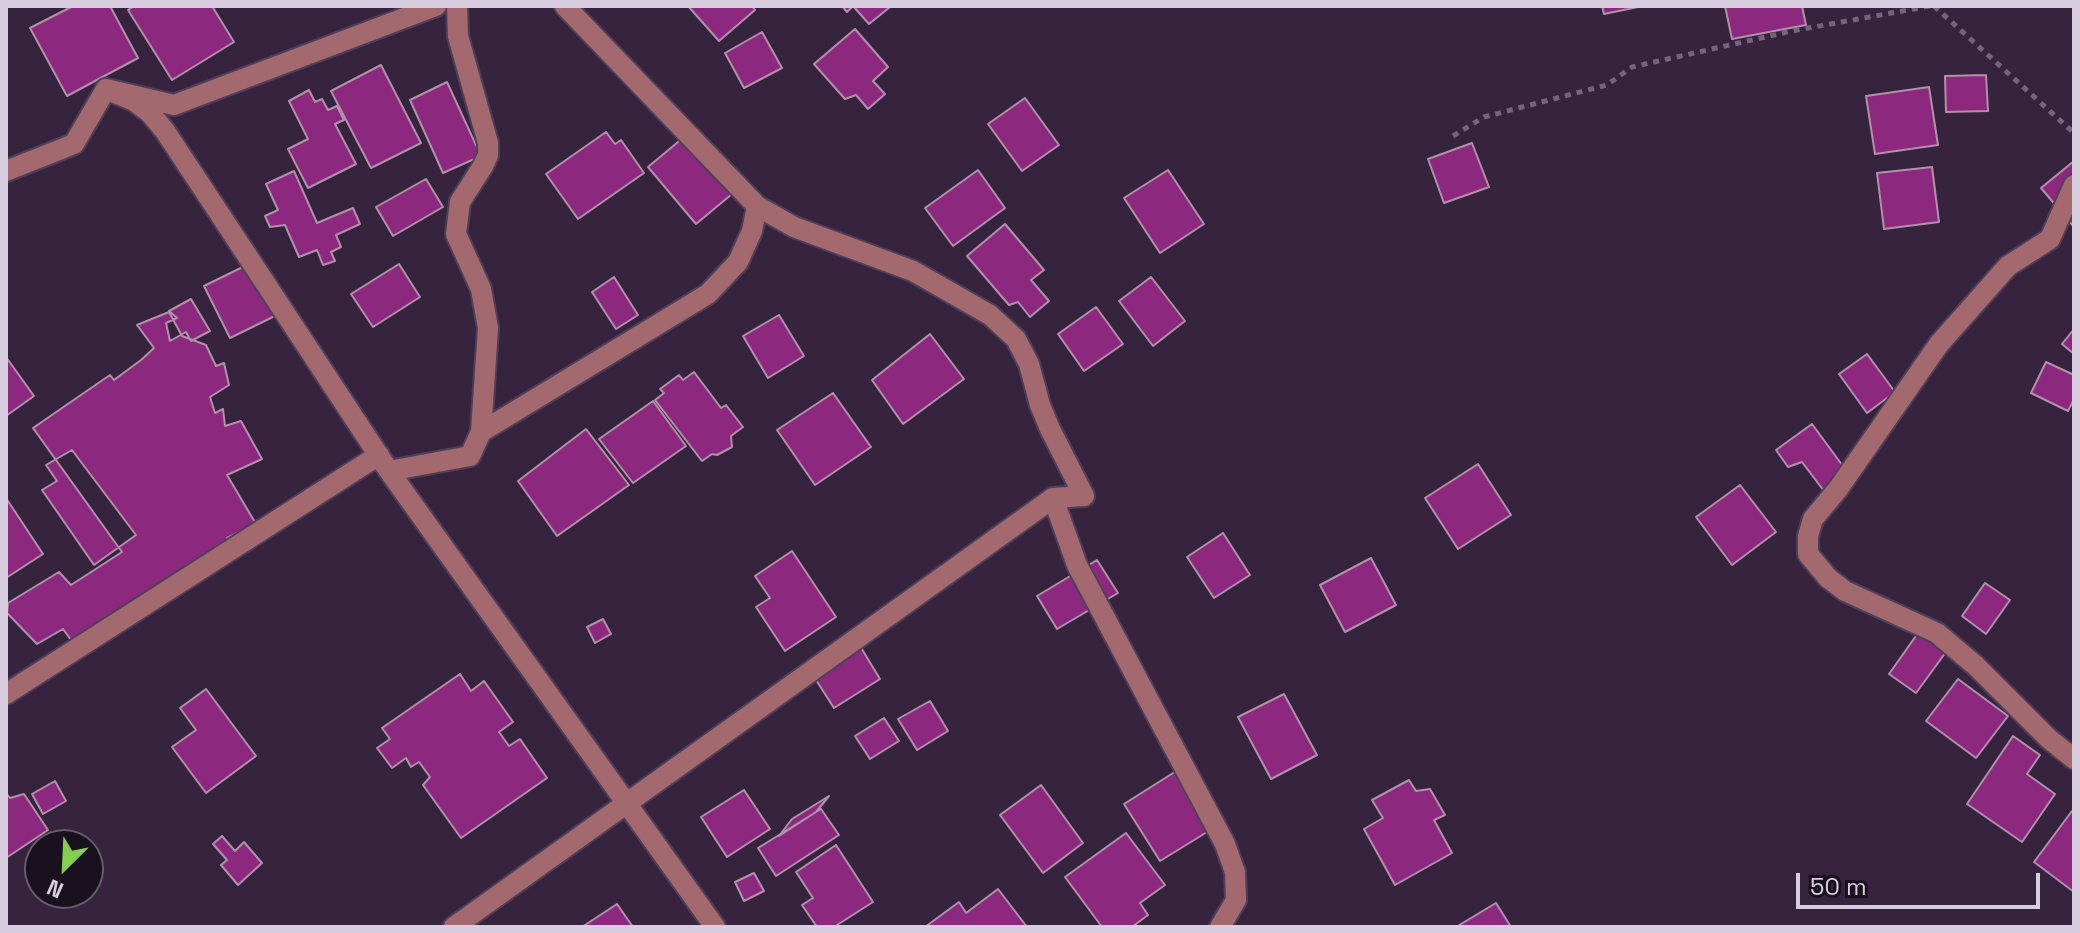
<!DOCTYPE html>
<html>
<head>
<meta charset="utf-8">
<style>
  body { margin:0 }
  #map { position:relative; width:2080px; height:933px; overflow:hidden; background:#36243f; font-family:"Space Grotesk",sans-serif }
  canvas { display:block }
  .frame { position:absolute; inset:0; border:8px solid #d9cedf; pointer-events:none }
  .north { position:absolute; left:24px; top:829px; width:80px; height:80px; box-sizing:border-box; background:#19111d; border:2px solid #665d6b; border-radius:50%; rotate:204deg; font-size:22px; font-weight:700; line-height:32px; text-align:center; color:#d9cedf }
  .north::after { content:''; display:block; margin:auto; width:28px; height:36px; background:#86cf4c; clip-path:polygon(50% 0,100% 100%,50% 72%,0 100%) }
  .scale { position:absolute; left:1796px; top:873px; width:244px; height:36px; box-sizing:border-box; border:4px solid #d9cedf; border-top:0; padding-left:10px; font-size:24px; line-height:28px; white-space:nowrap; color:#d9cedf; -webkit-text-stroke:6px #19111d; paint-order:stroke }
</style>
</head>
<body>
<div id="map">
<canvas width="2080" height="933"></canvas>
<div class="frame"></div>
<div class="north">N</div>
<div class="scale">50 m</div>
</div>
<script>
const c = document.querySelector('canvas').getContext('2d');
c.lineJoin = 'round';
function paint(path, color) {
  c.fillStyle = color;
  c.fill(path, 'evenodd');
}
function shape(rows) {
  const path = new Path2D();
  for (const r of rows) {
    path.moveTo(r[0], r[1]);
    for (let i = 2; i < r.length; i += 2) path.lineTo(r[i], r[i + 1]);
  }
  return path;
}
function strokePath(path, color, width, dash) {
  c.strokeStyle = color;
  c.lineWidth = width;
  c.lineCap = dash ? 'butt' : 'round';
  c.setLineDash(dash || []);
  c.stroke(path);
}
const building = shape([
  [73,6,110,6,138,58,67,96,30,28,73,6],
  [134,6,212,6,234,42,172,80,128,10,134,6],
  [688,6,752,6,755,10,719,41,688,6],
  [842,6,889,6,890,7,869,24,853,6,847,12,842,6],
  [1602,6,1643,6,1604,14,1602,6],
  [1725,6,1802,6,1806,25,1732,39,1725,6],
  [855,29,888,67,873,81,885,94,868,109,856,95,845,99,814,64,855,29],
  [762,32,782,68,744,88,725,53,762,32],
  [381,65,421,143,371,168,331,91,381,65],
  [1986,75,1988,111,1946,112,1945,76,1986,75],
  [447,82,481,156,443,173,410,100,447,82],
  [1929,87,1938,145,1875,154,1866,96,1929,87],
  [309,90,315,102,322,99,328,110,337,106,344,120,335,124,356,164,308,188,288,149,308,139,289,101,309,90],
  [1025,98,1059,145,1022,171,988,124,1025,98],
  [606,132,615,144,621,140,644,173,578,219,546,174,606,132],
  [684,137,732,194,696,224,648,167,684,137],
  [1472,143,1489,187,1444,203,1428,159,1472,143],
  [2074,161,2074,227,2041,188,2074,161],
  [1932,167,1939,222,1884,229,1877,173,1932,167],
  [978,170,1005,208,953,246,925,208,978,170],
  [1168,170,1204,224,1160,253,1124,198,1168,170],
  [294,171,317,223,353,208,360,224,336,235,341,247,331,252,335,261,323,265,317,250,299,257,285,225,270,227,265,216,278,210,266,184,294,171],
  [426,179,443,207,393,236,376,207,426,179],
  [1005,224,1044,270,1031,280,1049,301,1030,317,1018,302,1009,305,967,256,1005,224],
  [257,260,283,312,230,338,204,286,257,260],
  [399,264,420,297,373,327,351,294,399,264],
  [614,277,638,315,616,329,592,292,614,277],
  [1151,277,1185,321,1153,346,1119,301,1151,277],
  [191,299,210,331,191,341,186,332,170,341,166,323,177,318,169,311,191,299],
  [1096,307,1123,344,1084,371,1058,334,1096,307],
  [169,312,182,336,206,345,216,366,224,363,229,385,210,397,215,413,223,409,225,426,241,421,262,459,227,475,256,524,227,538,231,544,71,640,63,629,37,644,7,613,8,603,59,572,71,585,122,552,33,428,110,375,114,380,141,360,154,348,137,325,169,312],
  [779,315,804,356,768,378,743,336,779,315],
  [2074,329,2074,354,2062,344,2074,329],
  [930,334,964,379,903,424,872,380,930,334],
  [1867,354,1895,392,1867,413,1839,374,1867,354],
  [6,357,34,396,6,416,6,357],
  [2046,362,2074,375,2074,399,2068,411,2031,393,2046,362],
  [694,372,721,408,726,405,743,427,731,436,732,447,717,455,712,454,702,461,655,400,664,393,660,389,679,375,683,380,694,372],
  [833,393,871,447,815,485,777,430,833,393],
  [653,401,686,446,633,483,599,439,653,401],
  [1812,424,1851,477,1827,495,1802,462,1788,467,1776,450,1812,424],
  [586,429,629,485,557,536,518,481,586,429],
  [72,450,136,535,94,565,42,490,57,481,46,465,72,450],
  [1478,464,1511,515,1458,549,1425,498,1478,464],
  [1740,485,1776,532,1732,565,1696,517,1740,485],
  [6,498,43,554,6,578,6,498],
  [1223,533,1250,575,1214,598,1187,557,1223,533],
  [792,551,836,617,785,651,756,607,770,598,755,576,792,551],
  [1371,558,1396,605,1345,632,1320,585,1371,558],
  [1097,560,1118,593,1057,629,1037,596,1097,560],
  [1985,583,2010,600,1986,634,1962,616,1985,583],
  [603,619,611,634,595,643,587,627,603,619],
  [1918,633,1946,652,1916,693,1889,674,1918,633],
  [854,636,880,679,834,708,807,666,854,636],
  [460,674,471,691,484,681,513,722,499,732,509,746,520,739,547,778,461,838,423,785,430,777,419,762,411,767,406,758,392,768,377,748,390,739,382,728,460,674],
  [1958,679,2008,716,1976,758,1926,721,1958,679],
  [206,689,256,756,206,793,172,747,196,730,180,708,206,689],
  [1284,694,1317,755,1271,779,1238,717,1284,694],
  [930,701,948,731,917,750,898,719,930,701],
  [884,718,899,741,870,759,855,736,884,718],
  [2013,736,2040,755,2027,774,2055,794,2022,842,1967,804,2013,736],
  [1189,763,1225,821,1160,861,1124,804,1189,763],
  [1409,780,1416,791,1430,789,1445,815,1434,820,1452,853,1395,885,1364,829,1383,818,1372,800,1409,780],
  [55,781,66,801,43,814,32,794,55,781],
  [1041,785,1083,843,1043,873,1000,815,1041,785],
  [744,790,770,829,727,857,701,817,744,790],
  [6,793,10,798,24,794,48,830,6,858,6,793],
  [829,796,816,812,779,836,792,819,829,796],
  [821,809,839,835,776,876,758,848,821,809],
  [2072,811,2074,813,2074,892,2034,862,2072,811],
  [1126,833,1165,885,1140,903,1148,915,1132,927,1102,927,1065,877,1126,833],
  [222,836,235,851,244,842,262,863,238,885,221,865,227,860,213,844,222,836],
  [836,845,873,902,834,927,817,927,802,905,813,898,796,872,836,845],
  [754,873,764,891,744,901,735,882,754,873],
  [998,889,1027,927,925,927,959,902,966,913,998,889],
  [1496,903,1511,927,1456,927,1496,903],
  [617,904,633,927,582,927,617,904]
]);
paint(building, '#8c287e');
strokePath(building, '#b191aa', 2);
const minor = shape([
  [106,89,134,101,150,113,165,131,389,471,715,927],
  [6,171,74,144,106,89,174,105,436,6],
  [2074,185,2050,239,2008,266,1939,344,1838,489,1813,519,1808,536,1808,554,1828,578,1845,591,1937,633,1976,666,2049,739,2074,759],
  [757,206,794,227,913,271,990,315,1016,339,1029,364,1040,405,1050,429,1084,496,1053,498,1077,565,1225,844,1235,872,1236,900,1220,927],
  [481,432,708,294,738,262,752,231,757,206,565,6],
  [389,471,470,456,481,432,488,328,481,289,456,234,460,202,483,166,488,155,488,143,458,36,457,6],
  [6,694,379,455],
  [454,927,1053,498]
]);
strokePath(minor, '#503f59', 24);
strokePath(shape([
  [1934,6,2074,133],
  [1453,136,1484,117,1607,85,1632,67,1792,31,1930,6]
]), '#74657c', 5, [6, 6]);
strokePath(minor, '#a3696e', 20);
</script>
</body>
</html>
